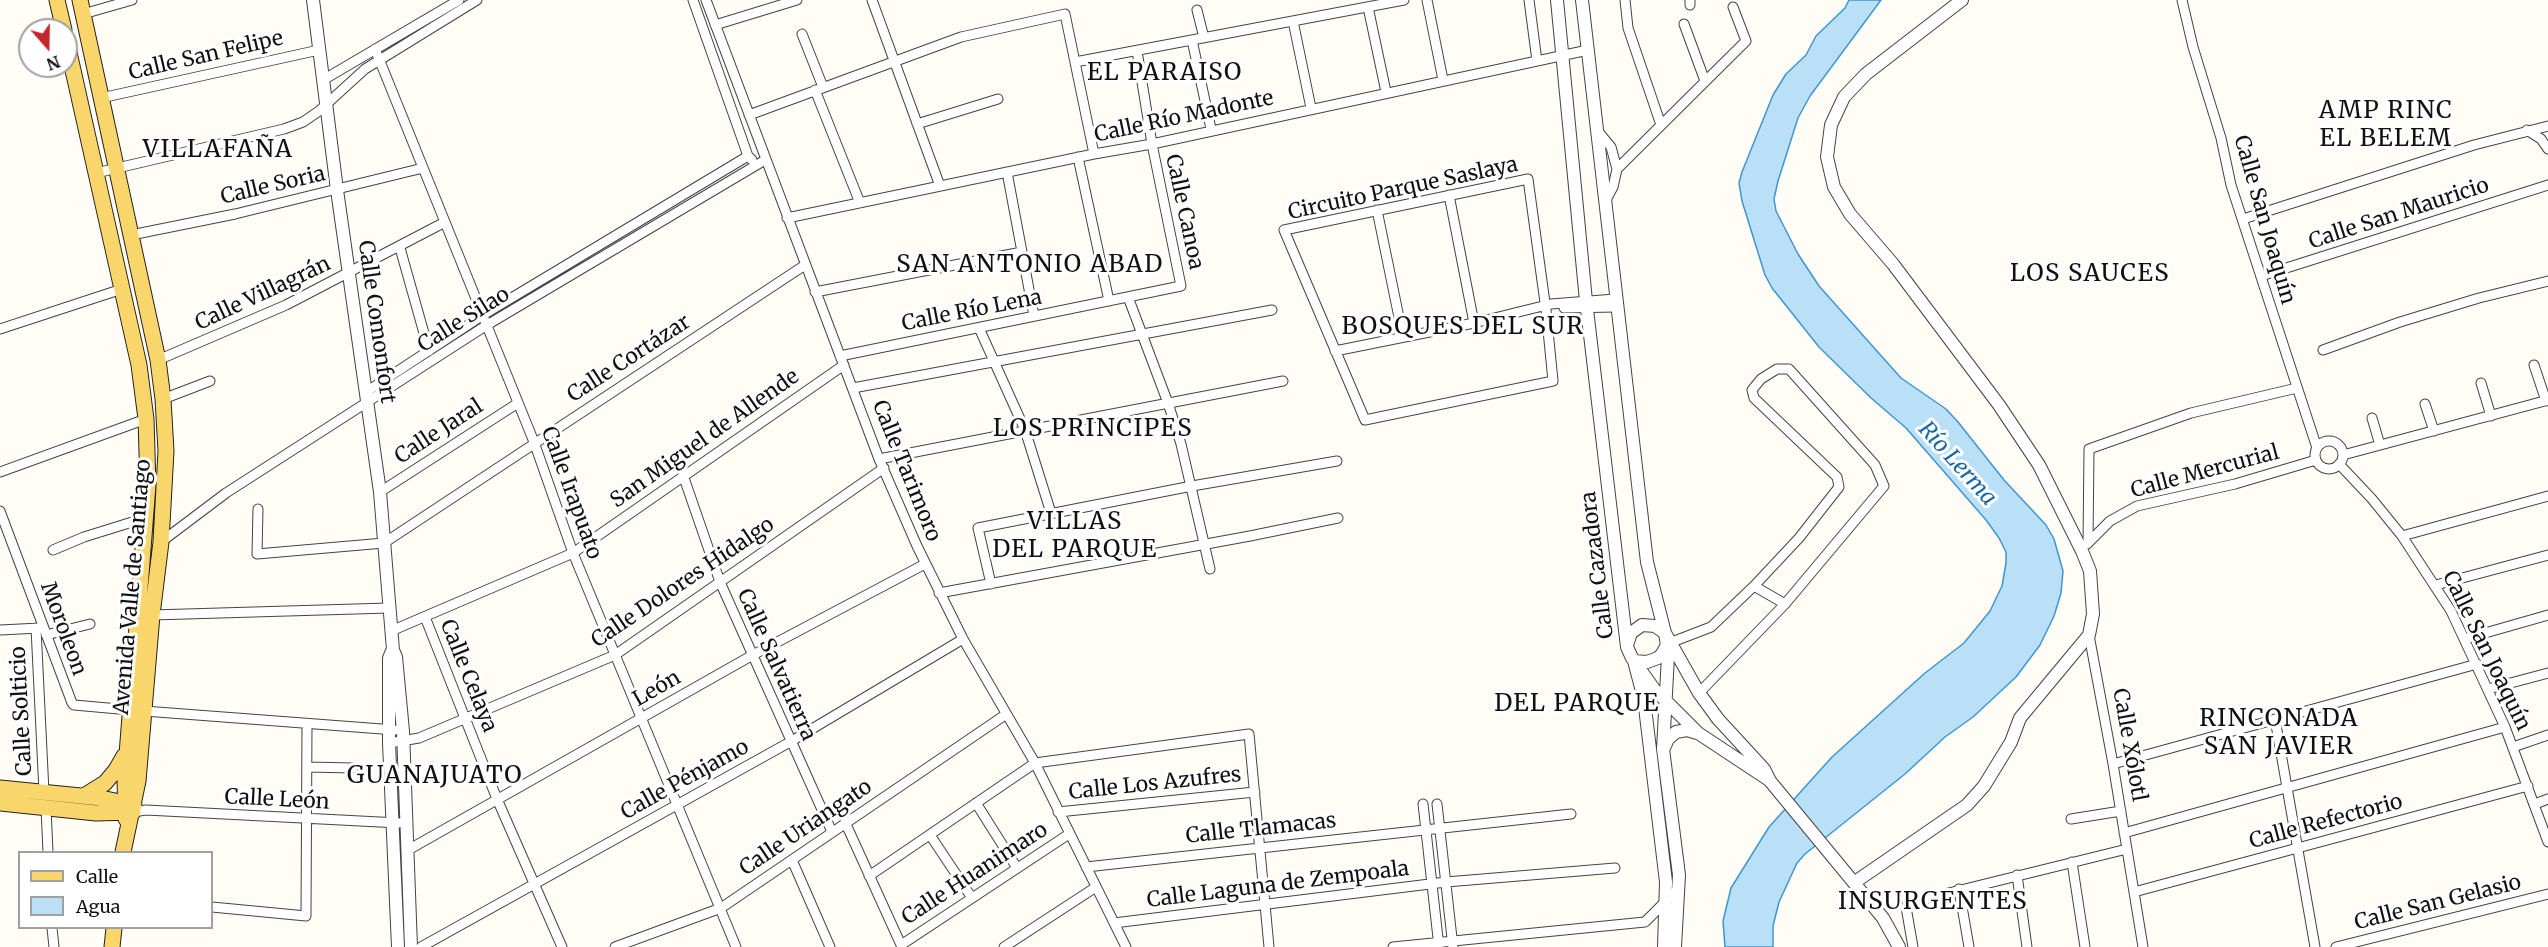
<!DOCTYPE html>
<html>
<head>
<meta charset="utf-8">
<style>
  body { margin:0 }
  #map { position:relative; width:2548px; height:947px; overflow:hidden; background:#fffdf5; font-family:Merriweather,serif }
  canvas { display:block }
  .legend { position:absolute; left:18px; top:851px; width:195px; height:78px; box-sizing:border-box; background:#fff; border:2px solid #a0a0a0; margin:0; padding:8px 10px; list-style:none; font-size:18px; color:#111 }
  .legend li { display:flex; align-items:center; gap:12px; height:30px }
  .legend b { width:30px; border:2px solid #a0a0a0 }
  .north { position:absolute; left:18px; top:18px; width:60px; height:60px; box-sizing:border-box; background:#fff; border:2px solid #a0a0a0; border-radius:50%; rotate:160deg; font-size:16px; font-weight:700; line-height:24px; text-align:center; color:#111 }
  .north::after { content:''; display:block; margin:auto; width:21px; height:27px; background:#c4262e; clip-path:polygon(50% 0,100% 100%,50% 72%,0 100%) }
</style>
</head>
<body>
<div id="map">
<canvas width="2548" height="947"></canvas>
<ul class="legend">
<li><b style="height:8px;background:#f9d66b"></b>Calle</li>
<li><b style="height:16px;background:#b9e0f7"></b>Agua</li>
</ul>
<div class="north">N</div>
</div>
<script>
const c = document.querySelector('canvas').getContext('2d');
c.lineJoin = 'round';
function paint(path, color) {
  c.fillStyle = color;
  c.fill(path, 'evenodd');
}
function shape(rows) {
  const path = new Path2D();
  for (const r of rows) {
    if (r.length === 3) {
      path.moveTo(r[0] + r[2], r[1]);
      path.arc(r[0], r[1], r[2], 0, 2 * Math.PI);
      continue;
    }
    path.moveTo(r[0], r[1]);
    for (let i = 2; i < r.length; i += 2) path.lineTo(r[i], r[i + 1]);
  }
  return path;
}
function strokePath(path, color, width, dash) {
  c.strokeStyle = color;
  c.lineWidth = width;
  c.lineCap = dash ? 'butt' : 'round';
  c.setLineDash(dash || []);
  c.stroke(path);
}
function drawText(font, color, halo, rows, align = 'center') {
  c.font = font + ' Merriweather,serif';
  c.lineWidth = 6;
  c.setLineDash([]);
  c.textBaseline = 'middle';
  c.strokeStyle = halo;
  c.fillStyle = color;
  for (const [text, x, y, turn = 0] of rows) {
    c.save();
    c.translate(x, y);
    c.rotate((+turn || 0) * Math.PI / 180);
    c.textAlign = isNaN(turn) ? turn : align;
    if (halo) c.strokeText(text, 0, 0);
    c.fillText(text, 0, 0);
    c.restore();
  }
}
const water = shape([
  [1849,0,1881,0,1810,96,1798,118,1778,181,1774,199,1776,211,1798,254,1819,286,1901,378,1946,409,1958,422,2004,480,2046,525,2054,539,2063,571,2061,593,2054,616,2040,645,2016,677,1973,717,1945,737,1905,774,1805,854,1797,863,1779,902,1773,926,1773,947,1725,947,1723,921,1731,888,1769,827,1832,757,1925,673,1964,643,1990,611,2002,586,2006,563,2006,552,1999,538,1986,520,1906,428,1871,398,1819,347,1772,288,1765,275,1742,201,1739,183,1742,172,1773,95,1786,74,1806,55,1816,36,1845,8,1849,0]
]);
paint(water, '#b9e0f7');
strokePath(water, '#3f96cf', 1.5);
const minor = shape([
  [693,0,748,156,752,160],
  [706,0,879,459,917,546,963,639,1035,763,1126,947],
  [872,0,940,186],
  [1427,0,1443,80],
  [1529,0,1537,61],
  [1625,0,1628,28,1661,125],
  [1690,0,1690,5],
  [2182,0,2193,47,2221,138,2231,185,2317,448],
  [1368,7,1386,92],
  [1197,10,1204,38],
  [83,14,132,0],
  [1293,21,1311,108],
  [1684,24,1705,81],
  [715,25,797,0],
  [802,34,823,87],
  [1192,40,1211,129],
  [375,49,534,442,573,553,736,947],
  [1075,62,1404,0],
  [323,80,459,0],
  [815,90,860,203],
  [101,98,319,50],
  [749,115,961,37,1065,14,1094,154],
  [917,124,998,99],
  [1597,130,1611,147,1617,169,1613,187,1605,202],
  [2527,130,2541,139,2548,149],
  [1078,157,1109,301],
  [1617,169,1746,41,1733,7],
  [1007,172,1034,316],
  [96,173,284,129,303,122,319,111,365,69,477,0],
  [1528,179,1546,310,1553,381,1365,420,1284,230,1528,179],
  [1449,195,1474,323],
  [1377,210,1403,337],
  [787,218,1094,154,1152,144,1588,50],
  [2243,219,2474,145,2548,126],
  [131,235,235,214,423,168],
  [400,248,429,351],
  [2261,276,2548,185],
  [815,292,1022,252],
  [1128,297,1168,403,1181,444,1210,569],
  [1564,308,1616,307],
  [979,328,1025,430,1051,513],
  [0,329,122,289],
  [2323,350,2400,322,2479,298,2548,281],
  [1335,351,1474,323,1551,304,1615,299],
  [840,356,1181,286,1152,144,1137,51],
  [158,360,286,305,445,222],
  [2534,365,2546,401],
  [2481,383,2491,416],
  [853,388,1272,310],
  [366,392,483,315,748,156],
  [163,399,210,381],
  [2425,404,2434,431],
  [2372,418,2380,445],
  [2329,455,14],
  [2343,455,2548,400],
  [879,459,1283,381],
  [2339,464,2372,499,2402,536,2451,611,2505,727,2548,842],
  [0,472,146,419],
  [683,475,720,582,832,832],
  [380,492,518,403],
  [258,509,257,554,384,543,805,265],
  [0,511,72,703,74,705,130,710],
  [2402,536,2548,496],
  [161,542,226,493,487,325,765,160],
  [2088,543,2089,449,2191,413,2297,388],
  [2087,544,2110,521,2137,506,2235,484,2316,460],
  [53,550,84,537,145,518],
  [991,584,978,528,1192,486,1337,461],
  [2436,585,2548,555],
  [1754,586,1785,604],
  [939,593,1250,536,1338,518],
  [152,615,389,608],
  [425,617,497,799,562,947],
  [36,628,44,792],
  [0,630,40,628],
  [391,631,573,553,844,365],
  [46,635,90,624],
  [2089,635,2113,764,2143,947],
  [2464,639,2548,615],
  [1672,642,1711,627,1754,586,1799,538,1839,487,1837,477,1754,398,1752,390,1761,379,1777,369,1789,369,1875,465,1884,486,1785,604,1699,693],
  [2488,689,2548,673],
  [144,711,395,730],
  [2275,719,2315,947],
  [389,743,419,738,615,655,884,468],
  [2513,747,2548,735],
  [2113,764,2477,664],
  [307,767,353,768],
  [976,803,1017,868],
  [1423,804,1439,947],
  [1437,804,1453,947],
  [2535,804,2548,799],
  [46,808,48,852],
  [133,812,146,810,399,823],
  [1058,812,1255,792],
  [2071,819,2121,811],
  [845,822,902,947],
  [2124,833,2505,727],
  [930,835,972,898],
  [408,850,751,656,925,564],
  [792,860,830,947],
  [2072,862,2085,947],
  [1086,867,1571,814],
  [2017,875,2027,947],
  [869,876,1035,763,1249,734,1269,947],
  [1959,889,1969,947],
  [2134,892,2528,786],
  [212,907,306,916,307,724],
  [1114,923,1446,882,1615,868],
  [52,928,54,947],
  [901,945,1069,834],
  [421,947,790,742,963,639],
  [615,947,721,908,1005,715],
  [1004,947,1096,887],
  [1393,947,1645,922,1678,889],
  [1913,947,1906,907,1908,903,2127,849],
  [2336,947,2548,894]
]);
const tertiary = shape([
  [313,0,337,190,380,492,393,650,396,657,403,731,411,947],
  [1557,0,1586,301,1627,647,1632,658,1654,689,1698,733,1769,780],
  [1582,0,1647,562,1665,633,1699,693,1718,719,1764,769,1770,781,1883,918,1899,947],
  [1627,645,1631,633,1642,625,1655,626,1665,633,1666,639,1668,656,1663,749,1679,875,1675,947],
  [392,651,389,658,389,743,398,947],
  [1664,748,1668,739,1676,732,1687,730,1697,733],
  [1855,882,1967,805,1984,786,2011,742,2020,718,2089,635,2093,614,2090,571,2082,551,2039,465,1999,405,1893,264,1850,214,1834,187,1827,157,1831,125,1844,97,1866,74,1962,0],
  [1664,947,1666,882,1644,699,1634,661,1647,662,1658,658,1662,654,1667,645]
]);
const primary = shape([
  [57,0,64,30],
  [80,0,158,360,163,399,166,451,161,542,152,615,138,781,123,852],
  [66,39,139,365,146,419,148,485,125,780,126,819],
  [0,788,101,798,134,805],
  [84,796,105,783,116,770,124,756],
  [0,803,96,813,133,812],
  [112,947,114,928]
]);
strokePath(minor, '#444', 11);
strokePath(tertiary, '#444', 14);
strokePath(primary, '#222', 17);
strokePath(minor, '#fff', 9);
strokePath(tertiary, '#fff', 12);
strokePath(primary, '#f9d66b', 15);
drawText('21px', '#111', '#fff', [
  ["Calle San Felipe",206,56,-13],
  ["Calle Río Madonte",1184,117,-12],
  ["Calle Soria",273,186,-13],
  ["Circuito Parque Saslaya",1403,189,-12],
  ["Calle Canoa",1184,212,78],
  ["Calle San Mauricio",2399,214,-18],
  ["Calle San Joaquín",2264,220,74],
  ["Calle Villagrán",263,294,-25],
  ["Calle Río Lena",972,311,-11],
  ["Calle Silao",464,320,-32],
  ["Calle Comonfort",376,322,82],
  ["Calle Cortázar",629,359,-33],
  ["Calle Jaral",439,432,-33],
  ["San Miguel de Allende",705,439,-35],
  ["Calle Tarimoro",906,471,68],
  ["Calle Mercurial",2205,472,-15],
  ["Calle Irapuato",571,493,70],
  ["Calle Cazadora",1598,565,-97],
  ["Calle Dolores Hidalgo",683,583,-34],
  ["Avenida Valle de Santiago",133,587,-85],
  ["Moroleon",63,629,70],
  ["Calle San Joaquín",2486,651,64],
  ["Calle Salvatierra",776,665,66],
  ["Calle Celaya",468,676,68],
  ["León",657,689,-30],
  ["Calle Solticio",22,711,-93],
  ["Calle Xólotl",2129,745,80],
  ["Calle Pénjamo",685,780,-29],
  ["Calle Los Azufres",1155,784,-6],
  ["Calle León",277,800,3],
  ["Calle Refectorio",2326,822,-15],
  ["Calle Uriangato",806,828,-34],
  ["Calle Tlamacas",1261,829,-6],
  ["Calle Huanimaro",975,874,-33],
  ["Calle Laguna de Zempoala",1278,885,-7],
  ["Calle San Gelasio",2438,903,-14]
]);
drawText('italic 22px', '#1768a6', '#fff', [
  ["Río Lerma",1957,464,48]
]);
c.letterSpacing = '1.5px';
drawText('24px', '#111', '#fff', [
  ["EL PARAISO",1165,73],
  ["AMP RINC",2386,111],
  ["EL BELEM",2386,139],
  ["VILLAFAÑA",218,150],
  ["SAN ANTONIO ABAD",1030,265],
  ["LOS SAUCES",2090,274],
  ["BOSQUES DEL SUR",1463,327],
  ["LOS PRINCIPES",1093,429],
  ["VILLAS",1075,522],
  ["DEL PARQUE",1075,550],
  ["DEL PARQUE",1577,704],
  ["RINCONADA",2279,719],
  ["SAN JAVIER",2279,747],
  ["GUANAJUATO",435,776],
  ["INSURGENTES",1933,902]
]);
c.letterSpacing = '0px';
</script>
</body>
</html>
